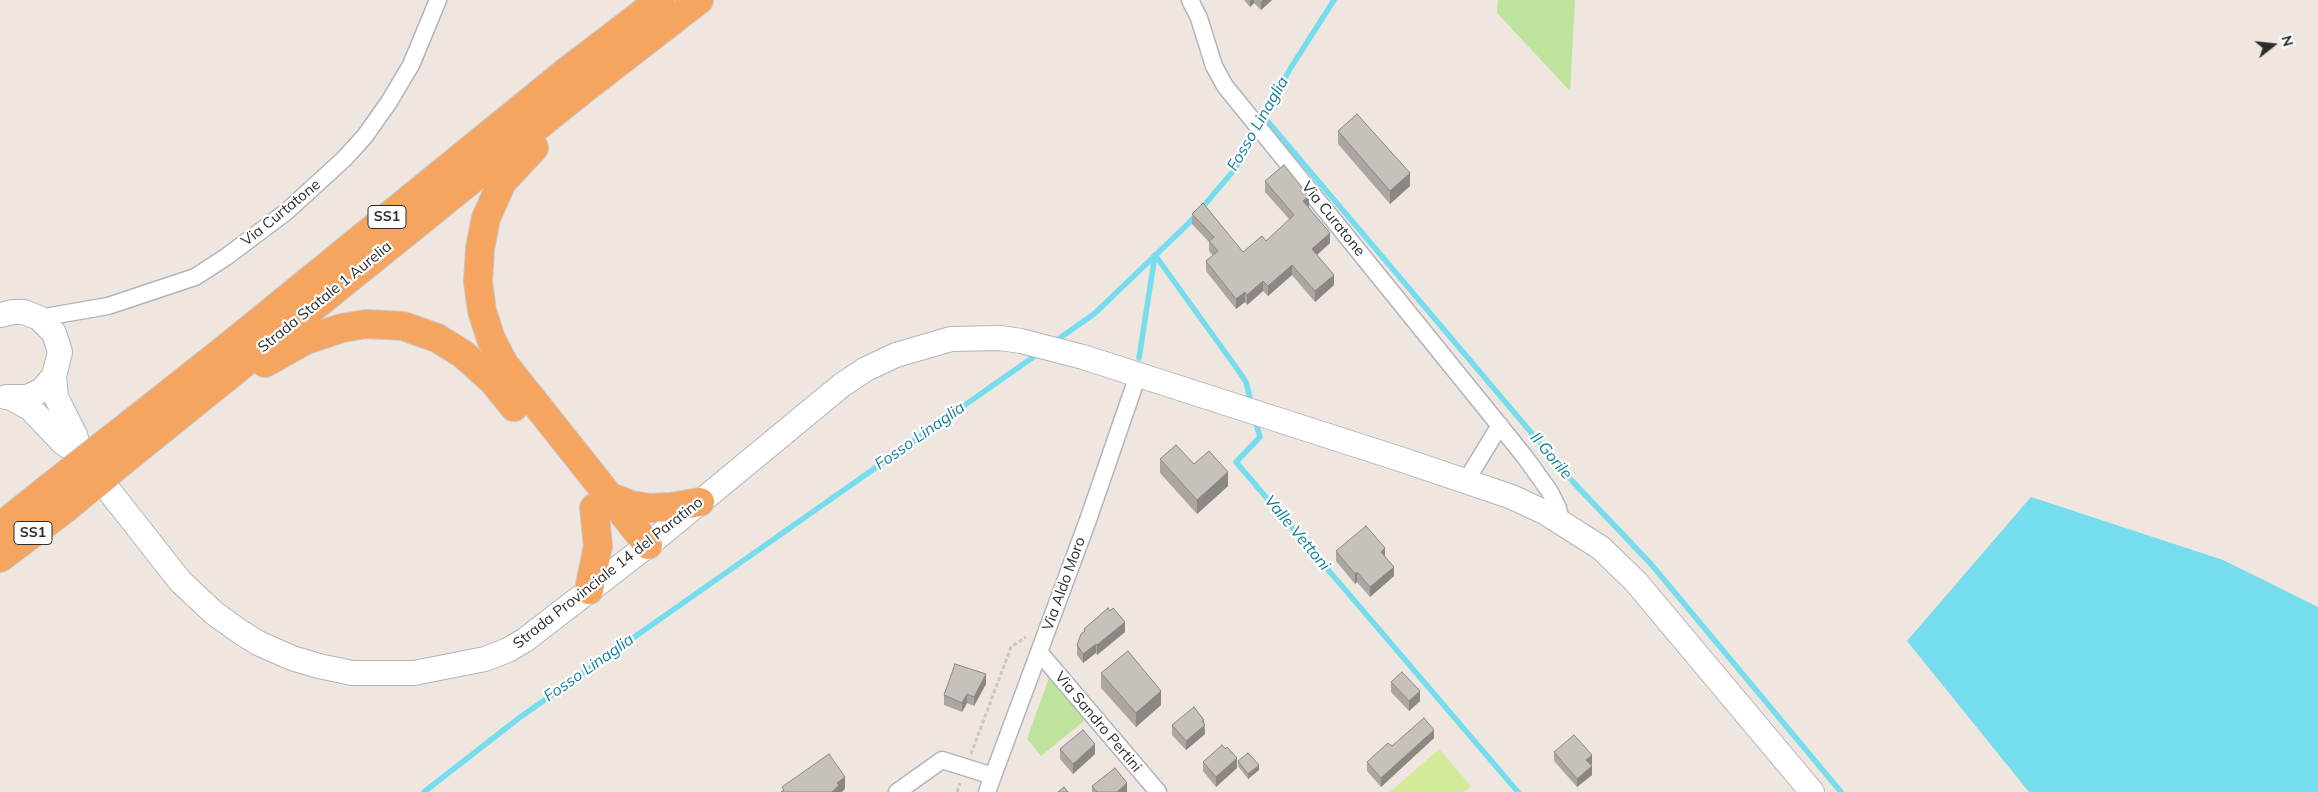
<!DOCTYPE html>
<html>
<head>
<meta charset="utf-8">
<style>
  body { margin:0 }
  #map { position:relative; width:2318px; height:792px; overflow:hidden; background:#eee6df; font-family:Mulish,sans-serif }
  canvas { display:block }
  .north { position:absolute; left:2248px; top:20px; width:50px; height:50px; -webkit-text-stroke:4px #fff; paint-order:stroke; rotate:74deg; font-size:14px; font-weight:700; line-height:20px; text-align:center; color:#2d2d2d }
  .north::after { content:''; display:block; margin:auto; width:18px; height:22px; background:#2d2d2d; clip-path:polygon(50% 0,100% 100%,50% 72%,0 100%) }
</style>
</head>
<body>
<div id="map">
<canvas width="2318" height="792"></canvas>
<div class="north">N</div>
</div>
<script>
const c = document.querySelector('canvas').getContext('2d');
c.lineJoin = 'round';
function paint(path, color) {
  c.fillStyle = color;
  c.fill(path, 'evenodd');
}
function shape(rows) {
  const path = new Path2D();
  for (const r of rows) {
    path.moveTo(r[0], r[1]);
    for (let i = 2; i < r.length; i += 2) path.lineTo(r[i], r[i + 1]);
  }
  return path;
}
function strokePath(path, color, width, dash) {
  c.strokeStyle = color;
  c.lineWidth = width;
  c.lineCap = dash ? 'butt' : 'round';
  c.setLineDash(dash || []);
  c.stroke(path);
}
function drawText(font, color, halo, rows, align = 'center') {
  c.font = font + ' Mulish,sans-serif';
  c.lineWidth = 4.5;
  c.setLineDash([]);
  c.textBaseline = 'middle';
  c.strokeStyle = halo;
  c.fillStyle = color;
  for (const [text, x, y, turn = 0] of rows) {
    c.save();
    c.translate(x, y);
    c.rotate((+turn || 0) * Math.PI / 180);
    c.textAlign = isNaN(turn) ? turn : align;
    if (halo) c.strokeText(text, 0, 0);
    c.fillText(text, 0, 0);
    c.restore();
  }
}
paint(shape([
  [1498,0,1575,0,1570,91,1497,13],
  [1049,678,1085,720,1041,756,1027,739]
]), '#bee39d');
paint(shape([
  [1439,749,1471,786,1464,792,1390,792]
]), '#d2ea99');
paint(shape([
  [2031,497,2223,560,2318,607,2318,792,2029,792,1907,641]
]), '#75ddee');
strokePath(shape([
  [1264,117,1573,482,1651,564,1841,792],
  [1155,255,1238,370,1246,382,1252,406],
  [1054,342,1094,314,1189,223,1235,169,1290,69,1334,0],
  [1139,358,1155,255],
  [1255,420,1260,437,1236,462,1518,792],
  [424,792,519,718,1039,353]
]), '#75ddee', 5.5);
const minor = shape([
  [1190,0,1199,18,1214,66,1225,86,1525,457,1550,492,1558,508,1561,522],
  [39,318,108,306,195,277,226,257,286,212,344,159,365,136,389,102,411,65,438,0],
  [1466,481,1500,425],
  [1039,652,1158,792],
  [897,792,942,760,993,776],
  [987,792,1088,520,1138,375]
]);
const secondary = shape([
  [0,315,13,312,24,312,39,318,54,333,60,352,54,376,42,390,27,397,6,397],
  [54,376,56,397,75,435,81,455],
  [13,399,31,409,62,442,81,455,180,581,214,613,239,631,258,643,292,658,319,666,352,673,414,673,485,659,508,650,525,640,648,545,842,385,866,369,896,355,951,339,1000,338,1021,341,1083,357,1403,460,1512,497,1546,513,1601,548,1636,582,1812,792]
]);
const trunk = shape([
  [534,148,502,182,486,218,480,248,478,282,482,311,491,339,504,364,648,545],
  [265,363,306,340,342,328,366,324,403,326,437,338,463,354,493,381,514,407],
  [115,436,224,350,566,72,660,0],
  [129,456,580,92,699,0],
  [608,496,631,505,650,508,671,507,700,502],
  [0,527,50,487],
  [0,558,66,508],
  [589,590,598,546,594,508]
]);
strokePath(minor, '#b0b4bd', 19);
strokePath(secondary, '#b0b4bd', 26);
strokePath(trunk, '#c8c8c8', 30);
strokePath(shape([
  [971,754,1011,647,1026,637],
  [957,792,960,783]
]), '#c8c8c8', 3, [4, 2.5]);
strokePath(minor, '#fff', 16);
strokePath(secondary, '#fff', 24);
strokePath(trunk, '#f6a560', 28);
const trunkBridge = shape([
  [50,487,115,436],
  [66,508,129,456]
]);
strokePath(trunkBridge, '#c8c8c8', 30, []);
strokePath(trunkBridge, '#f6a560', 28);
paint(shape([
  [1244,0,1272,0,1261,10,1254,3,1250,7],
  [1338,131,1410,186,1390,204,1338,144],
  [1265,181,1309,206,1308,207,1330,243,1317,255,1334,285,1315,302,1292,275,1268,296,1263,291,1247,305,1245,302,1236,309,1206,271,1206,261,1213,256,1209,251,1209,242,1192,224,1192,214,1243,252,1266,241,1290,220,1265,192],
  [1160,459,1194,464,1228,486,1197,514,1160,473],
  [1336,551,1385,556,1394,576,1370,597,1357,582,1355,584,1336,561],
  [1084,629,1125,632,1097,655,1096,653,1083,663,1077,655,1077,645,1084,632],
  [1101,673,1161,705,1136,727,1101,688],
  [1391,682,1420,701,1409,711,1391,692],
  [986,684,974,706,967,703,962,712,944,705,944,695],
  [1204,724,1205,734,1186,750,1172,735,1172,725],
  [1434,738,1381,787,1367,771,1367,762,1392,746],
  [1060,749,1095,754,1073,774,1060,759],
  [1554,752,1592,764,1591,765,1592,775,1577,787,1554,761],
  [1238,761,1259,770,1248,779,1238,766],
  [1203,762,1237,768,1216,787,1203,771],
  [1092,786,1127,792,1092,792]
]), '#aba6a1');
paint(shape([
  [1250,0,1254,0,1254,3,1250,7],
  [1263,0,1272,0,1261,10,1261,2],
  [1410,173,1410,186,1390,204,1390,191],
  [1309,196,1309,206,1303,211,1303,201],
  [1330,233,1330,243,1312,259,1312,249],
  [1292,265,1292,275,1268,296,1268,286],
  [1334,275,1334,285,1315,302,1315,291],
  [1263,281,1263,291,1247,305,1247,295],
  [1245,292,1245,302,1236,309,1236,299],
  [1228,472,1228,486,1197,514,1197,500],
  [1385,548,1385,558,1381,552],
  [1394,567,1394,576,1370,597,1370,587],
  [1357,572,1357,582,1355,584,1355,574],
  [1125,622,1125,632,1097,655,1097,645],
  [1096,644,1096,653,1083,663,1083,654],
  [986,674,986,684,974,706,974,697],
  [1161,691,1161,705,1136,727,1136,713],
  [1420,691,1420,701,1409,711,1409,701],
  [967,694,967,703,962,712,962,703],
  [1204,720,1205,734,1186,750,1186,741],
  [1434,730,1434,738,1381,787,1381,778],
  [1095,744,1095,754,1073,774,1073,764],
  [1592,755,1592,764,1586,769,1586,760],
  [1237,758,1237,768,1216,787,1216,777],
  [1259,765,1259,770,1248,779,1248,774],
  [1592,766,1592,775,1577,787,1577,779],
  [845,777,845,789,842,792,832,792,837,783],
  [1127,783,1127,792,1117,792]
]), '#8b8783');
const building = shape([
  [1357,114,1410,173,1390,191,1338,131,1357,114],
  [1284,165,1309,196,1303,201,1330,233,1312,249,1334,275,1315,291,1292,265,1268,286,1263,281,1247,295,1245,292,1236,299,1206,261,1218,251,1209,241,1214,237,1192,214,1203,203,1243,252,1262,236,1266,241,1294,215,1265,181,1284,165],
  [1176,445,1194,464,1209,451,1228,472,1197,500,1160,459,1176,445],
  [1366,526,1385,548,1381,552,1394,567,1370,587,1357,572,1355,574,1336,551,1366,526],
  [1108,608,1110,611,1113,608,1125,622,1097,645,1096,644,1083,654,1077,645,1081,634,1085,631,1084,629,1108,608],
  [1128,651,1161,691,1136,713,1101,673,1128,651],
  [955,664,986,674,974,697,967,694,962,703,944,695,955,664],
  [1402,672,1420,691,1409,701,1391,682,1402,672],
  [1194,707,1204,720,1202,721,1205,725,1186,741,1172,725,1194,707],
  [1424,718,1434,730,1381,778,1367,762,1388,743,1392,746,1424,718],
  [1083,730,1095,744,1073,764,1060,749,1083,730],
  [1574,735,1592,755,1586,760,1592,766,1577,779,1554,752,1574,735],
  [1222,745,1225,749,1227,747,1237,758,1216,777,1203,762,1222,745],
  [1248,753,1259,765,1248,774,1238,761,1248,753],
  [829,754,845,777,837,783,839,785,832,792,781,792,784,790,782,787,829,754],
  [1115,768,1127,783,1117,792,1097,792,1092,786,1115,768],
  [1064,787,1068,792,1058,792,1064,787]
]);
paint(building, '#c7c1bb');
strokePath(building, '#8b8783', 1);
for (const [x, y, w] of [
  [387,217,38],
  [33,533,38]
]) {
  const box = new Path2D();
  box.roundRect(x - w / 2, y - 11.5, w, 23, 4);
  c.fillStyle = '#fff';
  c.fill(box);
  strokePath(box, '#2d2d2d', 1);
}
drawText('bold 14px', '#2d2d2d', null, [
  ["SS1",387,217],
  ["SS1",33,533]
]);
drawText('15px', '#2d2d2d', '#fff', [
  ["Via Curtatone",281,213,-39],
  ["Via Curatone",1333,219,51],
  ["Strada Statale 1 Aurelia",325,297,-39],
  ["Strada Provinciale 14 del Paratino",608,573,-38],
  ["Via Aldo Moro",1064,584,-70],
  ["Via Sandro Pertini",1098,722,50]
]);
drawText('italic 16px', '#0f7f9e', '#fff', [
  ["Fosso Linaglia",1258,124,-60],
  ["Fosso Linaglia",920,436,-35],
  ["Il Gorile",1551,456,50],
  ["Valle Vettoni",1297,533,50],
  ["Fosso Linaglia",589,668,-35]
]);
</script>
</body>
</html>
